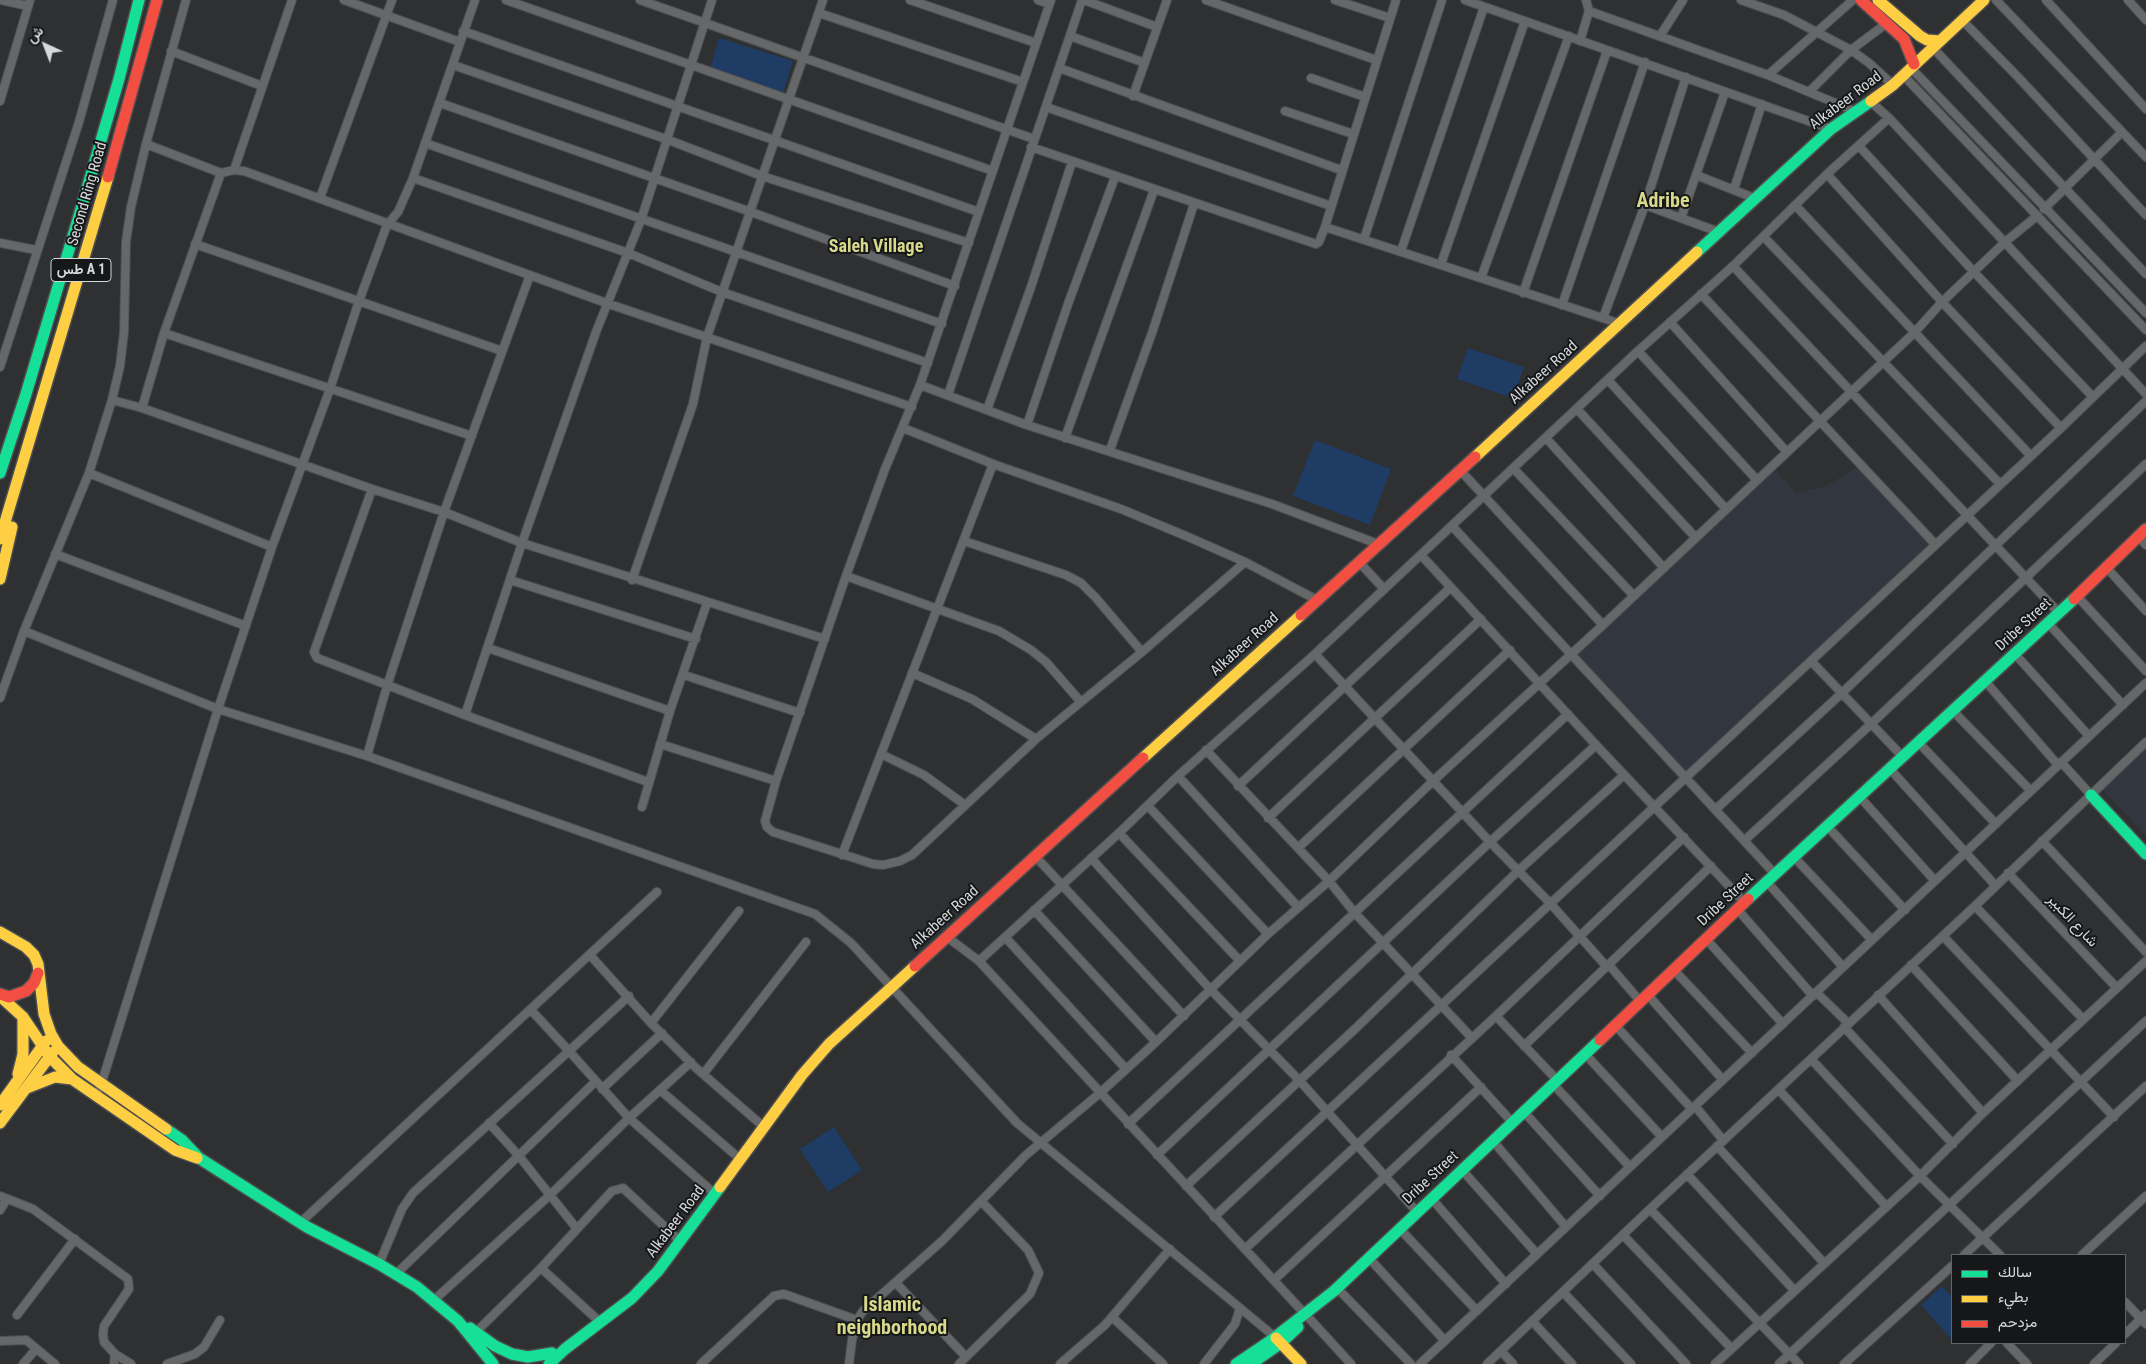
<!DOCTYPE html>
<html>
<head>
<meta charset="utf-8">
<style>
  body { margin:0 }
  #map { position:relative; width:2146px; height:1364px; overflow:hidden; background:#2e3032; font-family:"Roboto Condensed",Vazirmatn,sans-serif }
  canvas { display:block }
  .legend { position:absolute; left:1951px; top:1254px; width:175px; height:90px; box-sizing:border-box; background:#161719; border:1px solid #636466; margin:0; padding:6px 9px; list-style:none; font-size:15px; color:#d6d8da }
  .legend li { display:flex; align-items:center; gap:10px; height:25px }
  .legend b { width:25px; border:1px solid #636466 }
  .north { position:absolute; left:20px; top:20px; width:50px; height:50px; -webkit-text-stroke:4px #161719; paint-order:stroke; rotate:317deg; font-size:14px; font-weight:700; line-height:20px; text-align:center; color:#d6d8da }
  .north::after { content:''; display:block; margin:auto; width:18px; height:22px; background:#d6d8da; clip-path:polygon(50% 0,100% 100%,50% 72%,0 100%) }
</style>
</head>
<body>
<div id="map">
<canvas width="2146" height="1364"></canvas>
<ul class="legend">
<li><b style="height:6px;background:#16e098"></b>سالك</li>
<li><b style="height:6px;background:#ffcf43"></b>بطيء</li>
<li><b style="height:6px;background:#f24e42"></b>مزدحم</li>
</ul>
<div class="north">ش</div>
</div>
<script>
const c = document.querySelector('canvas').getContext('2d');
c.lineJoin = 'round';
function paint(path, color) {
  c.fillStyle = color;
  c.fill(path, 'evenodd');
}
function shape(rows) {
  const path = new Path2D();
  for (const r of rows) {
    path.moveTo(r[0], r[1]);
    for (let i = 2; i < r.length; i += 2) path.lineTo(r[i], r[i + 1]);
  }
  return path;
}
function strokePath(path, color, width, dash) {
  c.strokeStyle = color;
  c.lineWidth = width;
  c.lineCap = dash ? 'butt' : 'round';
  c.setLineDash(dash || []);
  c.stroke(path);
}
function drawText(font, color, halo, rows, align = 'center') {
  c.font = font + ' "Roboto Condensed",Vazirmatn,sans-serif';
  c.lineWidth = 4;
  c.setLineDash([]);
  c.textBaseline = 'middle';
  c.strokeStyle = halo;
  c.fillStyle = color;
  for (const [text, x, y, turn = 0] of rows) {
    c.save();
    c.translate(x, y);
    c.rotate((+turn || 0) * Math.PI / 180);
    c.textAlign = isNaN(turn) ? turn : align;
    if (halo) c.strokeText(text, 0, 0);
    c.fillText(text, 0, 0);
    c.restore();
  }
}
paint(shape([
  [1772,466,1796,493,1826,486,1859,466,1934,544,1685,777,1571,655],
  [2146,747,2146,836,2102,789]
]), '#32373f');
paint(shape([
  [719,38,793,61,783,93,710,70],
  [1468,348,1524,367,1513,398,1457,379],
  [1315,440,1391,469,1370,525,1293,496],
  [834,1127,862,1170,828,1192,800,1149],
  [1942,1286,1952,1297,1952,1340,1921,1305]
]), '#1f3c65');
const street = shape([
  [1,0,28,6],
  [344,0,460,42],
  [506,0,993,171],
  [640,0,1034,139],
  [910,0,1036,43],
  [1038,0,1049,4],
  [1051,0,920,385,885,469,846,576,776,781,765,821,767,827,773,832,873,864,883,865,900,861,912,855,1036,739,1142,652,1245,562],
  [1084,0,1157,27],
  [1206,0,1376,60],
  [1335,0,1390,18],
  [1465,0,1831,129],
  [1586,0,1589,11,1768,75,1857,112],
  [1741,0,1784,15,1851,50,1869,63,1893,85],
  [1996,0,2146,157],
  [2046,0,2146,109],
  [2128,0,2146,20],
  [819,13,1023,82],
  [1962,20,2018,77,2146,215],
  [463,31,979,212],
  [1070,36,1145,63],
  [1660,36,1683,0],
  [1580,41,1589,11],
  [1933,48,2146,274],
  [171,51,262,86],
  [453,65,666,139,762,176,969,243],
  [1059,68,1341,170],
  [1911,68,2146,313],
  [1768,75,1853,0],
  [1903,75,2146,330],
  [1311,78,1365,97],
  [1809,92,1851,50,1887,23],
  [1133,96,1167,0],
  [0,101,30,0],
  [1871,102,1889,118,2146,394],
  [440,103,751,212,955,286],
  [1046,107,1331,206],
  [1285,111,1353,134],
  [425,143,942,324],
  [146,144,221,173,234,170,244,171,609,304,912,407],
  [1859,146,1974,272,2093,397],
  [1031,147,1316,244,1319,242,1325,227,1396,0],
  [234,170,292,0],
  [1827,174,1942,302,2061,428],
  [1696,175,1754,198],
  [413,178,628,253,722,292,928,363],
  [1734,189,1762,104],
  [320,198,392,0],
  [1645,205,1719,232],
  [1795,205,2030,455],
  [2044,209,2122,132],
  [1681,218,1725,92],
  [1325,227,1621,324],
  [1764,237,2000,484],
  [1364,239,1442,0],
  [0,243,36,250],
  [195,244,502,351],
  [1401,251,1484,7],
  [1441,264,1525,21],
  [1733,266,2059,613],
  [1481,278,1569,36],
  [1523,293,1607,51],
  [1701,294,1935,544],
  [1562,305,1645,62],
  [1603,318,1645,205,1686,77],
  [1670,322,1786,451],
  [164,333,472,436],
  [1638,351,1756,479],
  [0,367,79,122,113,0],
  [1608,380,1726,509],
  [920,385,1027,425,1272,504,1378,544],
  [948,395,1082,0],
  [112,400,142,408,372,489,444,512,522,543,825,639],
  [142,408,164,333,221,173],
  [1577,409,1696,538],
  [987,410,1031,287,1072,162],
  [1027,425,1068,304,1115,177],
  [903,428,993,464,1121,509,1186,536,1245,562,1317,600],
  [1065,438,1154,190],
  [1546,438,1664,568],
  [1110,450,1153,330,1194,204],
  [1514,469,1634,596],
  [1460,470,1603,625],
  [89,473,272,547],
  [372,489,314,652,317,658,465,715,648,782],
  [1452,526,1775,874],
  [2138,536,2146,545],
  [964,541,1066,575,1081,583,1096,598,1142,652],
  [55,554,246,626],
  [1421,555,1596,745,1745,903],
  [1359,562,1384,589],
  [2106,567,2146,611],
  [846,576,999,631,1031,650,1046,662,1080,701],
  [510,580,696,639],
  [632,580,693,404,707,337,823,0],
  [2077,596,2146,671],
  [2048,623,2123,705],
  [24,631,218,709,367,756,815,914,851,943,1017,1123,1275,1337],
  [488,648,670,711],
  [1315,654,1490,842,1550,903,1607,967],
  [2015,654,2089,736],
  [1811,661,1903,757],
  [912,673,972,699,1036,739],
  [684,675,800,713],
  [1985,681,2058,765],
  [0,698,24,631,89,473,112,400,120,366,124,332,126,242,131,207,146,144,186,0],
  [1953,711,2031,791],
  [465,715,522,543,596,332,641,220,712,0],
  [1919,743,1996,824],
  [660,744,776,781],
  [1206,750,1329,881,1354,912,1471,1037],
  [881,754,924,775,965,805],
  [367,756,387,686,444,512,530,275],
  [2061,762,2091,795],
  [1890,769,1995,885],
  [1178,776,1298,907],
  [1238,786,1450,588],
  [1859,796,1935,881],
  [1148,806,1268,934],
  [642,807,670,711,707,603],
  [1716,809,1842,693,2146,401],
  [1268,818,1481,619],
  [1827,826,1905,910],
  [1119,833,1240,961],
  [1745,840,1871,724,2146,464],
  [2042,841,2146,952],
  [1298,848,1510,650],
  [842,855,993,464],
  [1035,856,1184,1016],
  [1794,857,1872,940],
  [1091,858,1211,990,1299,1080,1417,1212],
  [2008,873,2117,988],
  [1767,882,1843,967],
  [1975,906,2083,1019],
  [1034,910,1156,1042],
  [1738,910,1813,996],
  [1943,936,2114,1117],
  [947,937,979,961],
  [1005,937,1126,1069],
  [1706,939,1783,1024],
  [590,955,651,1023,696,1068,764,1127],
  [1609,965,1640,1001],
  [1911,965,2018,1081],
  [1673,969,1752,1053],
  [1816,992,1848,1023],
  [1647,994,1723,1080],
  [1878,995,1983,1113],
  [531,1010,569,1051,629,996],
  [1496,1016,1558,1081],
  [651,1023,739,911],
  [1616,1026,1692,1109],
  [1844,1027,1953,1144],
  [1524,1046,1711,866],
  [1451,1055,1512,1122],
  [1586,1055,1662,1137],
  [1811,1059,1920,1176,2000,1255],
  [691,1062,629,1118,715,1194],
  [704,1073,806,942],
  [1554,1085,1630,1167],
  [602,1089,662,1033],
  [660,1090,740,1159],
  [1779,1090,1886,1206],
  [96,1095,101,1085,218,709,272,547,330,389,359,301,387,225,398,212,413,178,475,0],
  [1695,1106,1723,1140],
  [1524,1112,1600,1196],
  [1128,1124,1568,714],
  [1493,1141,1566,1227],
  [1717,1146,1824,1263],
  [1157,1155,1490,842,1596,745],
  [1462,1170,1537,1254],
  [1687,1174,1794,1290],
  [1186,1186,1356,1028,1519,870,1624,775],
  [0,1196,33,1209,128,1279,129,1289,104,1326,103,1334,104,1342,115,1354,114,1364],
  [1432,1199,1506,1284],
  [1650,1209,1799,1364],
  [0,1210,7,1199],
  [1214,1217,2061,428,2146,346],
  [300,1223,657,892],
  [1399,1228,1477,1311],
  [577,1229,612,1191,623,1188,680,1241],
  [1623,1235,1731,1348],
  [1245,1249,1496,1016,1684,837],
  [1964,1255,2146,1086],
  [2082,1255,2146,1196],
  [1368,1257,1445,1341],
  [379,1264,402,1209,413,1193,569,1051,629,1118,550,1195,434,1300],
  [1593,1264,1686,1364],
  [541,1268,601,1323],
  [396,1274,595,1082],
  [1274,1280,1481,1087],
  [896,1283,966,1357],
  [1337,1288,1411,1364],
  [1563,1292,1631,1364],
  [2125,1302,2146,1324],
  [1304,1313,979,961,1119,833,1178,776,1315,654,1638,351,1733,266,1827,174,1889,118],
  [17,1315,75,1239],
  [1112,1317,1163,1364],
  [1308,1317,1351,1364],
  [1532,1321,1572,1364],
  [476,1332,541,1268,577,1229,519,1156,489,1123],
  [2125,1334,2146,1314],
  [0,1341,26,1340,55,1364],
  [2007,1343,2027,1364],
  [1501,1351,1513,1364],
  [115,1354,131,1364],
  [23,1364,36,1349],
  [167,1364,195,1354,204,1347,220,1320],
  [701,1364,774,1296,784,1294,857,1320],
  [849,1364,852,1340,857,1320,863,1311,942,1241,1026,1155,1100,1093,1156,1042,1268,934,1329,881,1433,781,1603,625,1914,333,1942,302,2005,242,2037,216],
  [959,1364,1030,1294,1039,1273,1028,1250,981,1201],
  [1060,1364,1105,1325,1170,1249],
  [1204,1364,1235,1324,1240,1308],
  [1420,1364,2146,683],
  [1487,1364,1650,1209,1975,906,2146,742],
  [1715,1364,1920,1176,1983,1113,2146,961],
  [1779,1364,2146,1021],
  [1844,1364,1952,1266],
  [1970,1364,1991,1343],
  [2094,1364,2116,1343]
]);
const fast = shape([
  [1697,252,1831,129,1871,101],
  [0,473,26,394,76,226,119,79,139,0],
  [2091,795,2146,854],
  [1748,899,2074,599],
  [166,1129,182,1140,199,1158,307,1227,379,1264,417,1287,458,1321,493,1364],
  [470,1328,495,1346,512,1354,528,1357,552,1353],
  [549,1364,565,1349,632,1298,658,1271,720,1187],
  [1236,1364,1270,1341,1334,1291,1600,1040],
  [1251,1364,1281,1343,1298,1327]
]);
const slow = shape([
  [1878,0,1920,36,1927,40,1940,41],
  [1871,101,1893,85,1984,0],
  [1475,457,1697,252],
  [0,539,108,177],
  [0,579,12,527],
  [1143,758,1301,615],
  [0,932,26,947,34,955,38,964,44,1014,51,1034,58,1046,78,1067,166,1129],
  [0,996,23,1017,50,1057,72,1079,175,1150,197,1158],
  [18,1074,23,1054,23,1017],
  [27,1088,55,1077,72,1079],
  [0,1105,46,1041],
  [0,1123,53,1052],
  [720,1187,802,1075,829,1044,915,966],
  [1276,1338,1301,1364]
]);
const jam = shape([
  [1861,0,1904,39,1914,64],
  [108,177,157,0],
  [2074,599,2146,529],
  [1301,615,1475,457],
  [915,966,1143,758],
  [0,994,9,997,26,991,34,983,38,973],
  [1600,1040,1748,899]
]);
strokePath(street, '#4c4e50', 10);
strokePath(fast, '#4c4e50', 14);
strokePath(slow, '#4c4e50', 14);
strokePath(jam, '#4c4e50', 14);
strokePath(street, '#666769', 8);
strokePath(fast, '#16e098', 11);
strokePath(slow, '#ffcf43', 11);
strokePath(jam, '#f24e42', 11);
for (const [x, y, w] of [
  [81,270,60]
]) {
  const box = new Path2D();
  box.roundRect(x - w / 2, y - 11.5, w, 23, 4);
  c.fillStyle = '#161719';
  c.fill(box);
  strokePath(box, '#d6d8da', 1);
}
drawText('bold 14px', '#d6d8da', null, [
  ["طس A 1",81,270]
]);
drawText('15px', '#d6d8da', '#161719', [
  ["Alkabeer Road",1846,101,-37],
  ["Second Ring Road",88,194,-74],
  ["Alkabeer Road",1544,373,-42],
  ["Dribe Street",2024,625,-43],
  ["Alkabeer Road",1245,645,-42],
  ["Dribe Street",1726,900,-43],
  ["Alkabeer Road",945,918,-42],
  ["شارع الكبير",2072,921,47],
  ["Dribe Street",1431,1178,-43],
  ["Alkabeer Road",676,1222,-53]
]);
drawText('bold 18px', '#d8d98a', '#161719', [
  ["Saleh Village",876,247]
]);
drawText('bold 20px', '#d8d98a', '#161719', [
  ["Adribe",1663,202],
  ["Islamic",892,1306],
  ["neighborhood",892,1329]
]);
</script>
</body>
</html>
